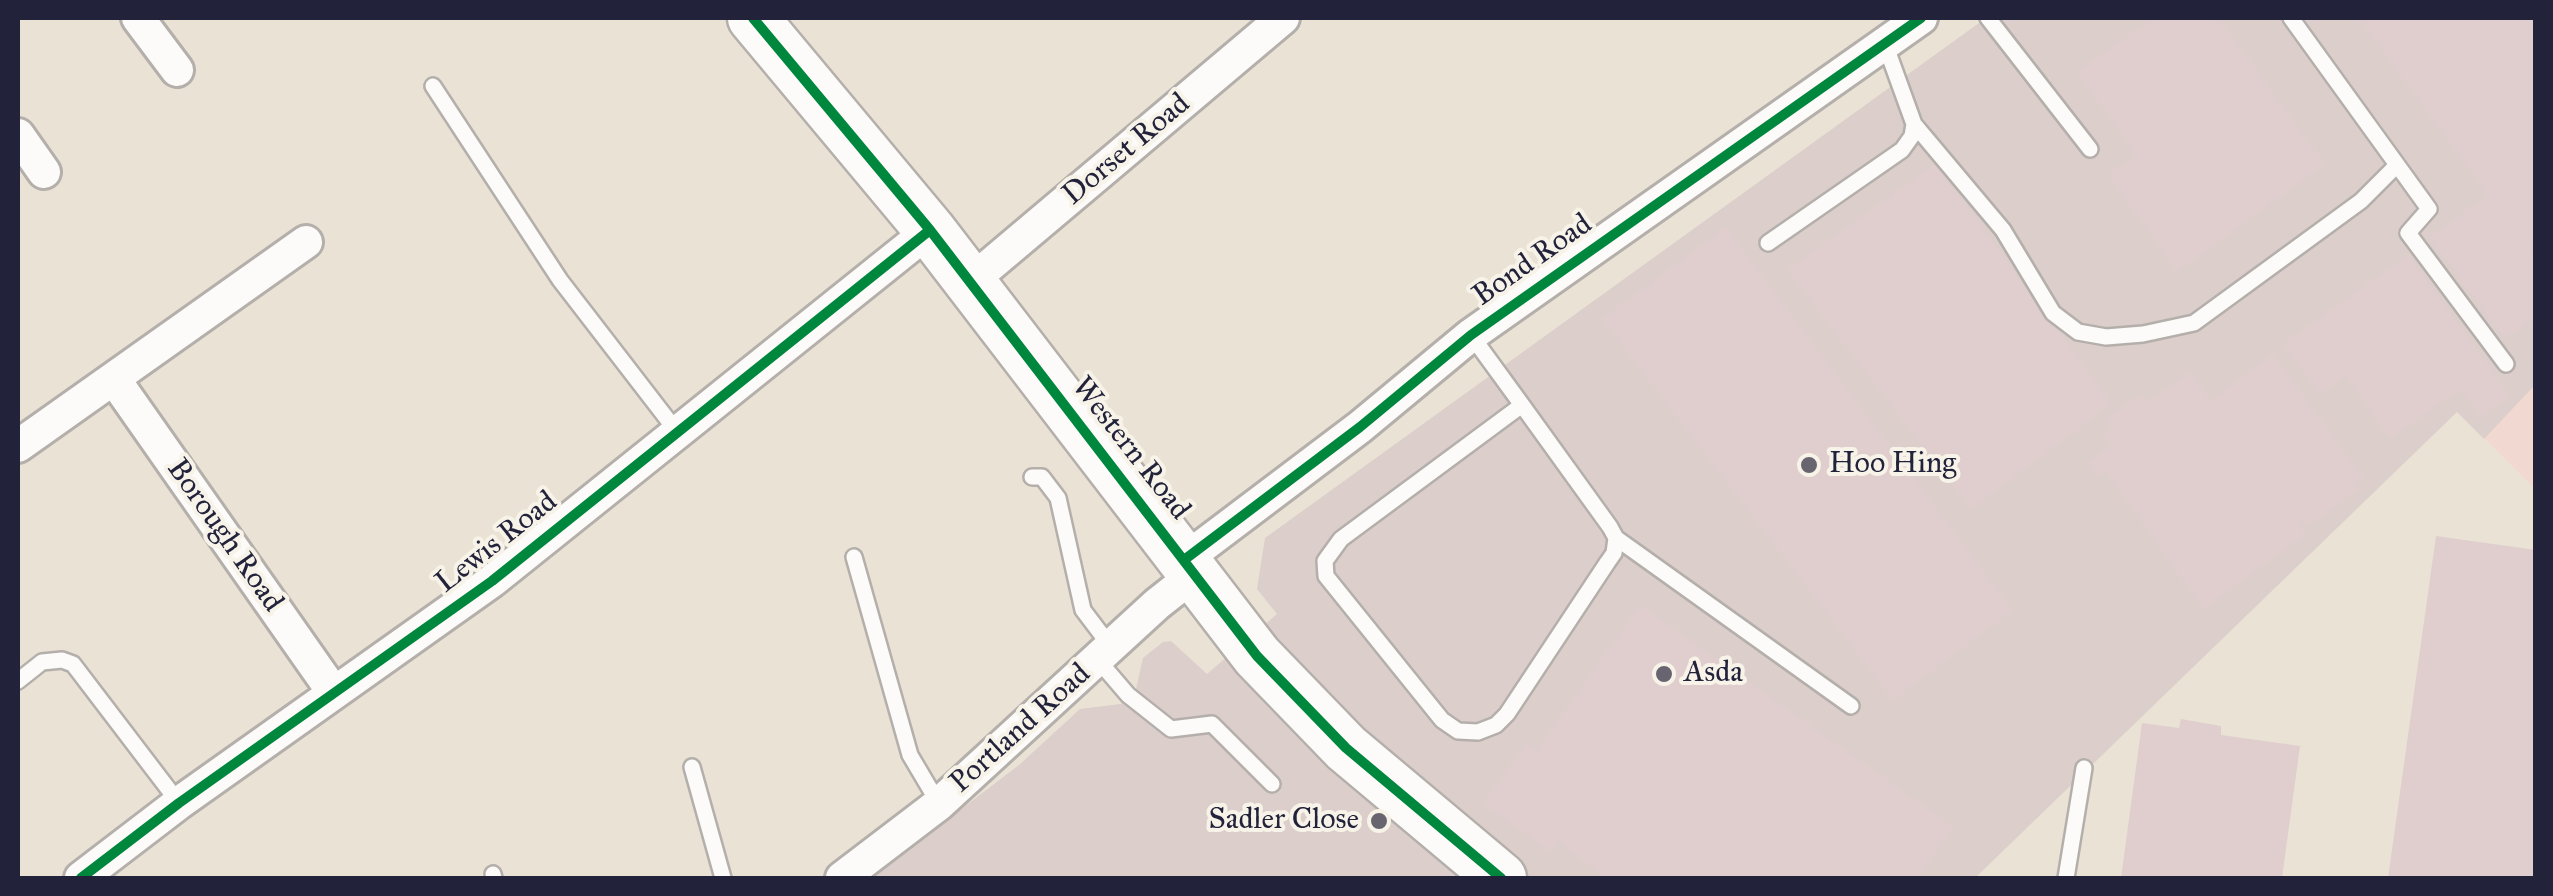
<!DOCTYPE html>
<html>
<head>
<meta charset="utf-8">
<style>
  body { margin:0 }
  #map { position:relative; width:2553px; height:896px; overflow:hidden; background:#e9e2d5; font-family:"IM FELL Great Primer",serif }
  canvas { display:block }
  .frame { position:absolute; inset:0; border:20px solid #22223b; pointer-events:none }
</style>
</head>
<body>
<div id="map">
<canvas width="2553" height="896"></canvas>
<div class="frame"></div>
</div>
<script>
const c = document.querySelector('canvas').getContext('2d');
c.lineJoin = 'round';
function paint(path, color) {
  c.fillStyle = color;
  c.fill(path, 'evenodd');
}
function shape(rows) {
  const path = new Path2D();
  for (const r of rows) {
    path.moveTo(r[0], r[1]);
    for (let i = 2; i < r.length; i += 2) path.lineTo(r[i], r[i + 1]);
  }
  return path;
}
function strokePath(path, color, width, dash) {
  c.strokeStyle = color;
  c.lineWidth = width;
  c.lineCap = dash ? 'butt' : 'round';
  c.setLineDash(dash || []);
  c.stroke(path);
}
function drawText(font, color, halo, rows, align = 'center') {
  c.font = font + ' "IM FELL Great Primer",serif';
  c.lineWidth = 8;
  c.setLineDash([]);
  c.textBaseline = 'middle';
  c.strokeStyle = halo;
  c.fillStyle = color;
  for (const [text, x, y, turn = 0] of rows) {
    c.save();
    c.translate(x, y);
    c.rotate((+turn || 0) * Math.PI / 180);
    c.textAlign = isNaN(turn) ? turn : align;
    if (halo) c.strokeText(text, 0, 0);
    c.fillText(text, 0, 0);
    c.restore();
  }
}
paint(shape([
  [2535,385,2535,489,2484,438]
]), '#f1d8d0');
paint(shape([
  [1986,18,2535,18,2535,385,2484,439,2457,412,1975,878,871,878,1019,765,1080,709,1121,704,1136,689,1143,658,1163,642,1171,641,1207,674,1277,614,1257,589,1265,538]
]), '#dccecb');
paint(shape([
  [2153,18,2219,18,2325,164,2177,272,2108,175,2137,155,2077,72],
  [2359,18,2529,18,2536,26,2536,242,2528,247,2536,257,2536,317,2505,339,2430,237,2488,195],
  [1935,164,2112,404,1971,509,1787,270],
  [1726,227,2013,610,1893,700,1602,319],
  [2408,255,2510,396,2481,417,2460,389,2390,439,2346,376,2320,395,2283,344],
  [2273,354,2364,478,2356,484,2360,489,2308,526,2306,521,2299,526,2305,535,2203,609,2106,471,2097,477,2087,462,2110,447,2102,436,2112,430,2105,419,2140,395,2147,402,2191,372,2210,401],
  [2436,536,2536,550,2536,878,2388,878],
  [1640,605,1954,827,1917,878,1606,878,1558,841,1551,852,1483,804,1526,743,1537,750],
  [2181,719,2221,726,2221,735,2300,746,2282,878,2121,878,2142,723,2179,728]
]), '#e0cece');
const lane = shape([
  [1988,18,2090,149],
  [2291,18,2429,209,2408,233,2506,364],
  [433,86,560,280,678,433],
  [1914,124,2003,230,2053,313,2078,332,2106,337,2143,334,2194,323,2361,201,2396,166],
  [1768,243,1902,150,1912,136,1914,124,1885,44],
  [1471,335,1522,405,1610,527,1616,538,1614,553,1607,563,1507,714,1496,725,1478,732,1458,731,1442,720,1326,576,1325,561,1341,539,1522,405],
  [1032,477,1042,477,1058,498,1083,610,1111,647],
  [1616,538,1851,706],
  [854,557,910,755,939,804],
  [1098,660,1128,695,1171,729,1212,724,1272,784],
  [18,681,42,662,62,660,73,664,179,803],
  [692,767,723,878],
  [493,874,494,878],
  [2066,878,2084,768]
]);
const street = shape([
  [138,18,177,70],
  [18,135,44,172],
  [970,282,1283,18],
  [114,379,334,693],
  [18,446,306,242],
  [1184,560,1360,427,1471,335,1921,18],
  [81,878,179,803,492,581,930,230],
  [842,878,939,804,1157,604,1195,574]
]);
const primary = shape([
  [753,18,930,230,1257,656,1346,748,1501,878]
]);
strokePath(lane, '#b4afaa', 20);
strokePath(street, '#b4afaa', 38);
strokePath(primary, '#b4afaa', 55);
strokePath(lane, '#fcfbf9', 15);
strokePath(street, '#fcfbf9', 32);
strokePath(primary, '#fcfbf9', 50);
strokePath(shape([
  [753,18,930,230,1257,656,1346,748,1501,878],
  [1184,560,1360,427,1471,335,1921,18],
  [81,878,179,803,492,581,930,230]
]), '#00873e', 10);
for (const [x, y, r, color] of [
  [1809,465,10,"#686571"],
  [1664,674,10,"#686571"],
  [1379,821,10,"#686571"]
]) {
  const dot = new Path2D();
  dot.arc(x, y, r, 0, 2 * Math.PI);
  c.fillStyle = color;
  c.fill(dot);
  strokePath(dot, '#f7f3e8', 4);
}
drawText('30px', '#22223b', '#f7f3e8', [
  ["Dorset Road",1127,150,-40],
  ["Bond Road",1533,261,-35],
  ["Western Road",1130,449,52],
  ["Borough Road",224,536,55],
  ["Lewis Road",497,543,-38],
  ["Portland Road",1021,729,-42]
]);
drawText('30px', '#22223b', '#f7f3e8', [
  ["Hoo Hing",1829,465],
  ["Asda",1684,674],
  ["Sadler Close",1359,821,"right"]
], 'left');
</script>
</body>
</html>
